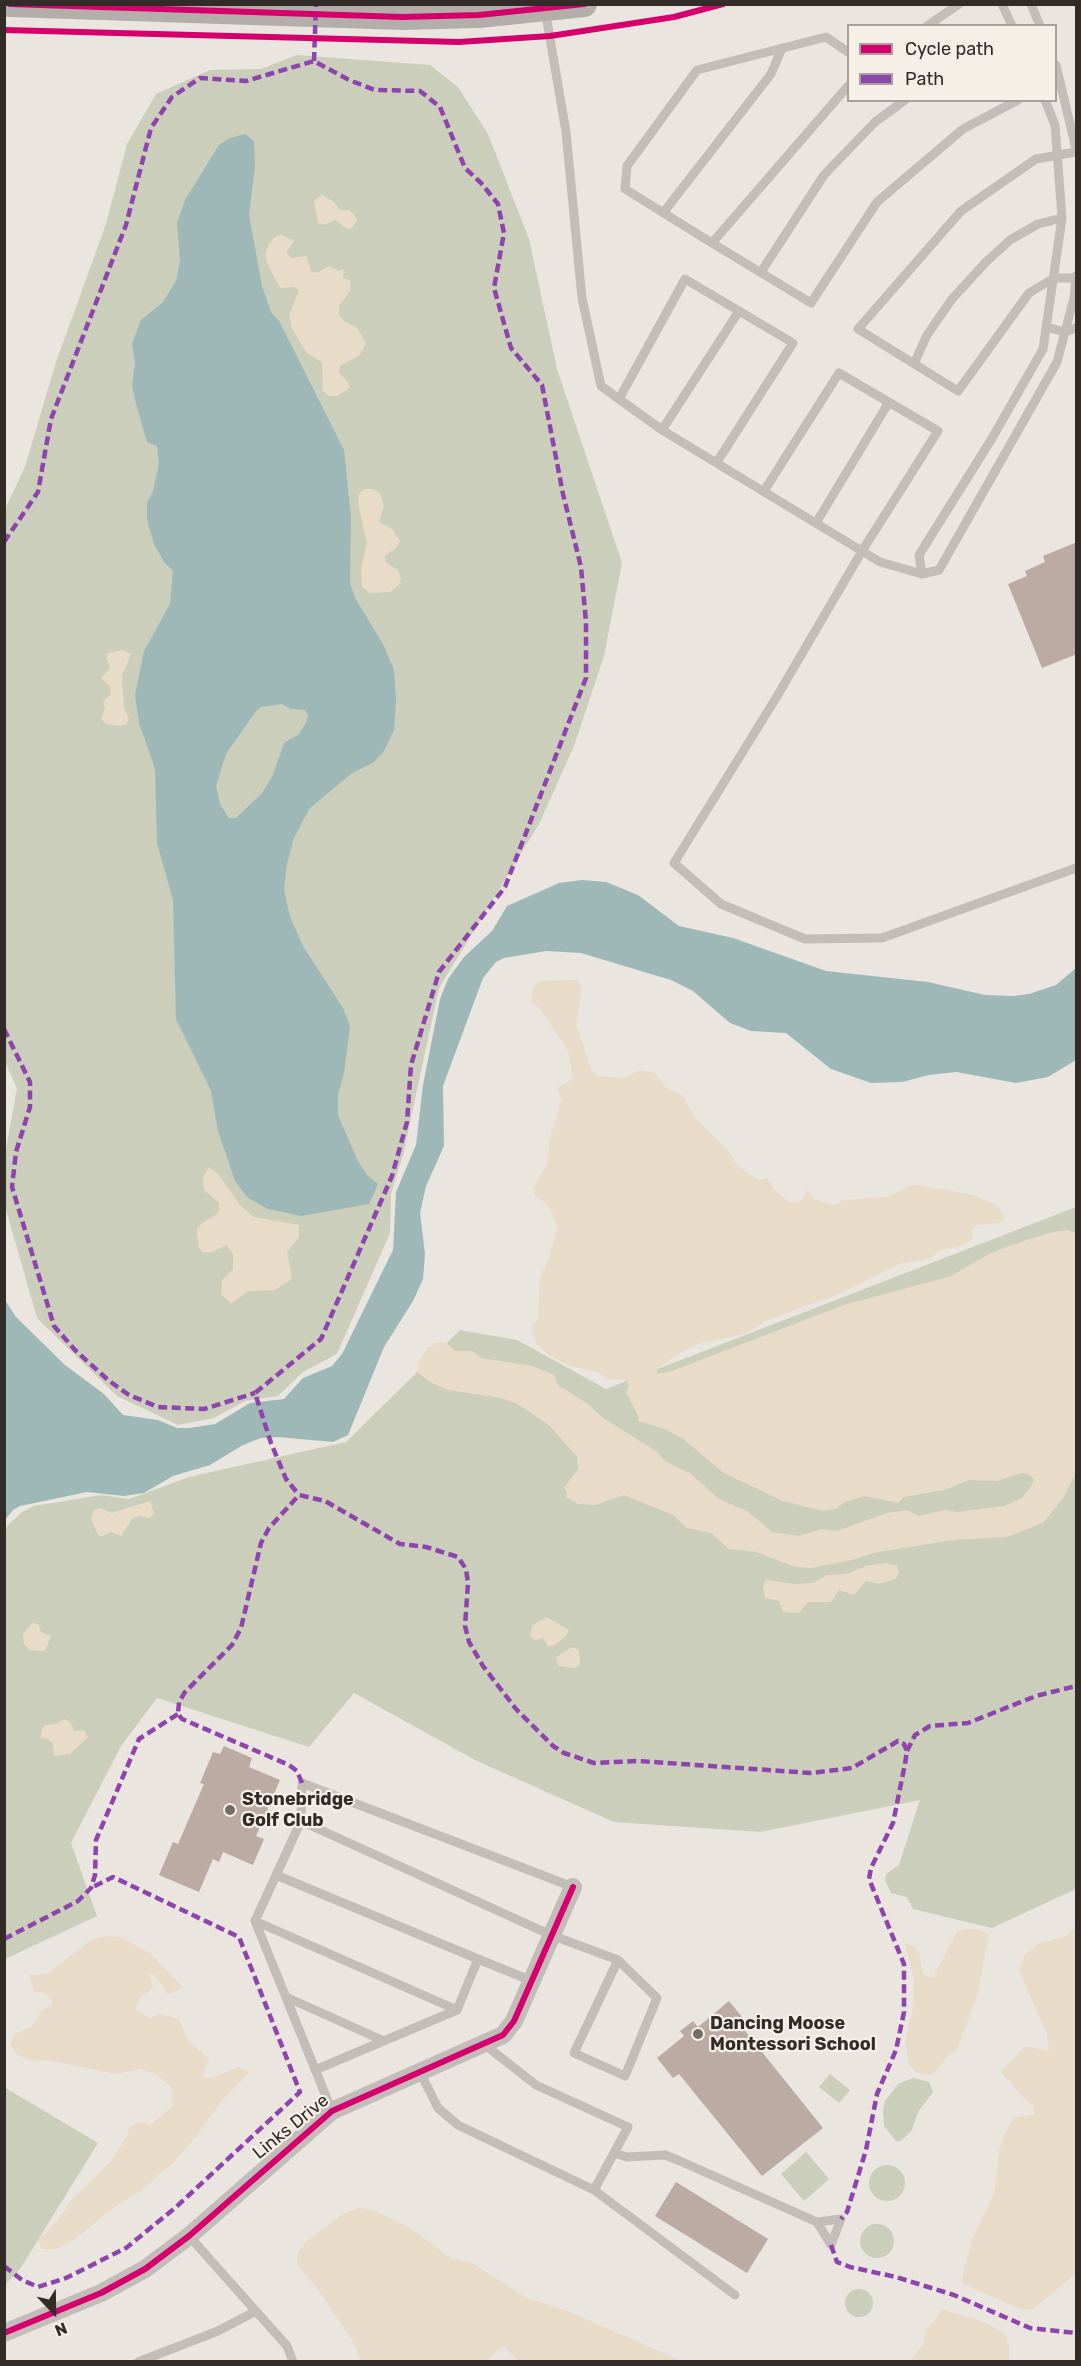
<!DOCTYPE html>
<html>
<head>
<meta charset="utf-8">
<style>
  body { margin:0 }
  #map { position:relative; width:1081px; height:2366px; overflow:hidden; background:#eae5df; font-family:Rubik,sans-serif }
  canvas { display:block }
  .frame { position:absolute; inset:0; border:6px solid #332b28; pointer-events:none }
  .legend { position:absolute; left:847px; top:24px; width:210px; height:78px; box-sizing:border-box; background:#f6efe7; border:2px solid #a8a19b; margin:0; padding:8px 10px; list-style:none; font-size:18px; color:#332b28 }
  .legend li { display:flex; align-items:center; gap:12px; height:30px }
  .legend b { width:30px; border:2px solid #a8a19b }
  .north { position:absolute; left:24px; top:2282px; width:60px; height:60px; -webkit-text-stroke:4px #f6efe7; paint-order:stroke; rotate:158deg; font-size:16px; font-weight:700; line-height:24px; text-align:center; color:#332b28 }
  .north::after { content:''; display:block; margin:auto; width:21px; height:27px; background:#332b28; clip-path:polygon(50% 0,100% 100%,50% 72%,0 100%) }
</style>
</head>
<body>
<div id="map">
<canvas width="1081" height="2366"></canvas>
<div class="frame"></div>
<ul class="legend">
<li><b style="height:8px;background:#d6006c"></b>Cycle path</li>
<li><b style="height:8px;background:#8e44ad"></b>Path</li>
</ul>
<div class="north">N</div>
</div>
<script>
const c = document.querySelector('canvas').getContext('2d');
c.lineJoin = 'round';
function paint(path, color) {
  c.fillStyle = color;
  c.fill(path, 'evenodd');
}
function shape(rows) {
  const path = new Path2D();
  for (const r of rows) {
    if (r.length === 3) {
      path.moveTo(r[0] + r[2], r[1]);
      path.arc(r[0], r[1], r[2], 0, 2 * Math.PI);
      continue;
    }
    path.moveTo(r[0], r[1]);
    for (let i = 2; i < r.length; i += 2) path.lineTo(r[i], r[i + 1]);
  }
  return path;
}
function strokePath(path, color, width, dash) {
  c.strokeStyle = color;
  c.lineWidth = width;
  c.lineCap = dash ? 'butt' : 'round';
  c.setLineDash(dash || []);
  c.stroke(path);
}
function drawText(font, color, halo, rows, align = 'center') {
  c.font = font + ' Rubik,sans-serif';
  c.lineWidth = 4.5;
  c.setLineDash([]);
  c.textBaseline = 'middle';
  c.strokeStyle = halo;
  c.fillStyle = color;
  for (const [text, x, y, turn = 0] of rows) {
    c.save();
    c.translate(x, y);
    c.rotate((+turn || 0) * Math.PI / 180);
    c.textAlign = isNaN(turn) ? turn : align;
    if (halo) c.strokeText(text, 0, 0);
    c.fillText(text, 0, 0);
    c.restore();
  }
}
paint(shape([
  [297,55,430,65,458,87,488,134,529,239,557,369,622,563,604,656,574,746,539,824,439,988,403,1155,391,1194,390,1233,337,1354,303,1372,278,1396,245,1401,214,1418,178,1425,117,1396,37,1318,5,1206,5,1155,17,1088,5,1062,5,509,25,467,55,365,106,224,127,144,156,94,210,70,261,69],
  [1076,1207,1076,1889,992,1928,913,1909,907,1897,891,1893,885,1880,886,1874,899,1865,920,1800,760,1832,614,1822,477,1761,354,1693,309,1747,157,1698,121,1746,71,1843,97,1916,5,1959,4,1532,8,1525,22,1512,34,1506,101,1495,129,1499,189,1477,346,1442,460,1330,517,1340,606,1389],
  [830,2074,850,2090,839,2103,819,2087],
  [913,2078,929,2082,933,2092,918,2112,912,2130,902,2140,897,2142,884,2126,883,2110,885,2101,898,2084],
  [4,2087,98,2143,20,2269,5,2285],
  [806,2152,829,2179,804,2201,781,2174],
  [887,2183,18],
  [877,2241,17],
  [859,2303,14]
]), '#cbcebb');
paint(shape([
  [322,195,334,202,340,210,349,210,354,214,357,220,352,228,347,229,335,220,325,225,318,222,314,201],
  [282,235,294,241,286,252,291,258,306,256,311,271,316,273,330,266,338,271,344,269,343,278,351,281,350,291,339,306,339,314,344,321,357,328,366,343,360,355,340,366,339,373,348,382,350,388,337,396,329,396,323,391,322,363,306,352,292,329,289,315,299,290,294,287,280,288,267,263,265,254,269,244,276,236],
  [364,489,373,489,380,493,384,506,379,522,392,529,400,541,396,548,385,556,386,563,398,570,401,578,399,585,390,592,370,593,362,587,361,568,367,543,358,504,359,494],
  [123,650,131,654,122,676,124,707,129,719,127,724,121,726,106,724,101,719,105,710,103,701,110,695,111,691,109,685,101,678,109,670,110,665,106,659,108,653],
  [577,980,582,987,576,1024,592,1071,596,1076,623,1078,641,1070,655,1073,666,1088,683,1096,695,1118,727,1149,738,1166,758,1180,767,1178,773,1189,789,1202,799,1202,804,1198,807,1189,814,1199,834,1205,844,1200,887,1197,911,1185,919,1185,973,1195,998,1206,1004,1216,1004,1221,1001,1223,976,1225,972,1229,973,1239,962,1246,939,1250,931,1258,899,1264,841,1293,765,1321,745,1334,701,1343,681,1352,658,1368,656,1374,672,1371,844,1305,951,1276,987,1255,1008,1246,1053,1232,1067,1230,1076,1233,1076,1472,1064,1497,1043,1523,1007,1537,953,1540,873,1553,856,1559,812,1568,795,1567,756,1552,729,1549,711,1533,687,1528,673,1515,624,1495,595,1505,578,1504,566,1497,567,1492,564,1488,578,1469,577,1457,549,1425,518,1404,501,1398,448,1390,428,1381,417,1372,419,1362,428,1347,432,1347,434,1343,446,1342,455,1351,473,1351,481,1358,532,1366,554,1375,558,1385,589,1405,603,1418,656,1451,666,1462,690,1473,719,1499,747,1511,772,1532,798,1536,822,1529,837,1531,887,1513,907,1510,919,1516,944,1510,957,1512,1004,1506,1022,1498,1032,1485,1034,1479,1028,1474,1022,1473,997,1481,969,1480,944,1490,904,1497,898,1503,864,1496,845,1502,836,1509,823,1511,783,1501,724,1473,683,1439,665,1429,638,1421,639,1417,626,1392,629,1386,627,1380,608,1379,596,1372,570,1366,550,1356,536,1343,531,1327,538,1319,540,1278,548,1260,558,1226,549,1207,534,1194,534,1188,548,1162,549,1141,562,1100,557,1088,573,1079,568,1050,540,1009,530,1002,534,986,540,981],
  [209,1167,218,1174,240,1205,254,1217,299,1225,299,1237,287,1252,292,1279,275,1290,248,1291,231,1304,221,1294,222,1280,233,1269,233,1254,226,1245,213,1252,203,1252,199,1248,197,1234,197,1229,203,1222,216,1215,219,1211,219,1203,204,1190,203,1177],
  [150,1501,154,1514,149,1518,138,1516,132,1519,121,1536,111,1532,100,1537,97,1533,91,1519,94,1510,100,1508,112,1513],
  [886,1563,897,1566,899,1573,896,1579,879,1584,866,1581,854,1595,839,1590,831,1602,808,1602,799,1613,783,1612,779,1601,765,1598,763,1586,766,1580,796,1584,813,1583,827,1575,846,1574,866,1566],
  [546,1617,569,1630,566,1636,553,1646,548,1646,543,1638,535,1640,530,1636,532,1626],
  [32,1623,38,1624,41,1632,51,1636,45,1651,30,1650,24,1644,23,1634],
  [572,1647,579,1650,580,1664,575,1668,559,1666,556,1657],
  [65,1719,71,1723,74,1731,84,1730,88,1737,70,1754,54,1756,53,1744,48,1739,41,1738,41,1732,44,1725,55,1724],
  [1076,1926,1076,2273,1034,2309,1022,2310,962,2283,963,2274,972,2239,994,2194,999,2151,1005,2134,1013,2118,1035,2114,1033,2105,1026,2101,1001,2072,1025,2046,1049,2051,1047,2034,1019,1970,1025,1955,1038,1944,1067,1936],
  [967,1929,981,1930,989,1935,978,1993,956,2052,951,2052,932,2075,925,2075,915,2072,909,2064,905,2041,913,2009,914,1978,905,1944,913,1945,919,1953,923,1974,933,1978,957,1931],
  [106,1936,121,1937,150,1953,183,1988,168,1994,157,1978,150,1973,153,1988,141,1997,135,2008,149,2019,159,2013,179,2019,188,2041,209,2059,202,2077,211,2078,239,2067,249,2072,220,2103,195,2138,172,2164,139,2192,113,2208,74,2240,56,2249,42,2249,38,2240,58,2220,72,2199,113,2159,128,2134,129,2127,140,2122,150,2125,173,2106,171,2087,156,2074,140,2069,116,2074,48,2060,33,2061,16,2054,10,2044,15,2034,31,2027,43,2009,51,2006,52,2001,45,1993,34,1992,29,1975,47,1974,91,1940],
  [358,2208,373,2210,398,2222,416,2232,451,2259,472,2263,527,2298,565,2310,682,2361,518,2361,503,2346,486,2361,361,2361,352,2340,319,2291,297,2265,297,2254,307,2241,343,2214],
  [941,2309,984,2322,1005,2334,1009,2342,1009,2361,910,2361,924,2343,926,2330,936,2319]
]), '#e8dcc8');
paint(shape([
  [245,134,254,141,255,166,249,215,262,286,271,312,279,321,344,450,351,517,350,583,355,598,383,644,394,670,396,699,394,730,384,751,373,763,352,773,309,809,294,838,287,864,284,889,290,917,303,946,343,1008,350,1026,344,1073,338,1095,338,1115,358,1161,367,1175,378,1184,369,1204,301,1216,268,1209,248,1198,235,1181,218,1131,211,1091,176,1019,173,900,157,843,155,769,139,723,135,695,144,651,170,604,173,571,164,562,154,544,147,519,147,503,153,491,159,464,157,446,147,442,136,404,132,385,135,363,132,344,141,320,163,302,176,281,180,261,177,223,185,200,219,145,230,138],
  [282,704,291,709,305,710,308,715,307,721,299,734,284,743,272,777,262,793,236,818,229,818,220,804,216,786,226,754,256,711,261,707],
  [582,880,606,882,638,895,679,926,733,938,826,971,928,982,985,995,1014,996,1029,994,1056,985,1076,968,1076,1060,1048,1077,1016,1083,956,1072,929,1075,902,1082,871,1083,831,1069,786,1033,751,1031,730,1023,693,991,671,980,581,953,546,951,504,958,496,962,483,978,443,1086,444,1146,426,1186,420,1213,425,1254,423,1279,413,1301,384,1347,348,1435,333,1442,277,1437,261,1438,243,1445,210,1465,173,1476,144,1493,124,1496,87,1492,20,1506,13,1510,5,1520,5,1300,16,1317,65,1365,104,1394,123,1415,158,1420,177,1428,190,1428,215,1424,250,1403,284,1399,303,1378,332,1366,342,1354,393,1250,396,1192,416,1145,423,1085,440,999,448,979,464,957,492,931,507,906,559,883]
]), '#9eb8b8');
paint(shape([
  [1077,542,1077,654,1042,668,1008,584,1027,576,1025,571,1045,562,1043,556],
  [224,1746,252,1758,249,1767,280,1780,256,1836,264,1839,253,1865,223,1852,219,1862,213,1859,199,1892,159,1875,173,1842,178,1844,204,1784,200,1783,213,1752,220,1754],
  [729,2001,743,2018,738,2022,823,2128,762,2176,679,2074,673,2078,657,2058,684,2036,680,2031,693,2021,698,2027],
  [676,2182,768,2239,747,2273,655,2216]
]), '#bbaba3');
strokePath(shape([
  [1002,4,1012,26],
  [1031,4,1040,26],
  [545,9,566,132,582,298,601,386,662,430,880,562,922,574],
  [927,26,959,4],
  [848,52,826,37,697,70,627,166,625,189,712,243,848,86],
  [1056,65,1076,149],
  [1045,100,1055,125,1062,218,1043,349,991,440,919,555,922,574,939,570,1057,362,1074,298,1076,276],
  [663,213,771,74,782,48],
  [712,243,811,303,877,202,963,129,1018,100],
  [761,272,824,175,875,122,905,100],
  [1076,278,1054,278,1029,293,958,391,858,329,961,211,1036,159,1076,152],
  [1046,327,1065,332,1076,328],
  [914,364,927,335,952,299,986,262,1010,240,1038,224,1062,218],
  [619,399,685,279,793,343,717,462],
  [662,430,739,311],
  [764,491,839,373,938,431,862,551,776,698,674,863,721,904,805,939,882,938,1076,868],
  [816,523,889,402],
  [301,1821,551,1935,618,1960,657,1998,625,2076,574,2053,618,1960],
  [276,1875,478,1959],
  [255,1921,457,2010],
  [286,1997,384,2041],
  [315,2070,457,2010,478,1959,532,1981],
  [420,2072,438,2108,458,2125,594,2190,628,2127,536,2085,485,2045],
  [332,2111,255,1921,301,1821,302,1783,573,1887],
  [614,2153,627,2157,665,2155,680,2161,817,2222,831,2245],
  [594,2190,735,2295],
  [817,2222,841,2219,831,2245],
  [189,2236,287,2346,293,2362],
  [138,2362,218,2331,256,2311]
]), '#c2bdb9', 9);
strokePath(shape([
  [4,2333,101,2293,145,2269,189,2236,332,2111,503,2035,514,2021,573,1887]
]), '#c2bdb9', 18);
strokePath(shape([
  [10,4,402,17,479,15,584,4]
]), '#b3aea9', 26);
strokePath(shape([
  [314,61,316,4],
  [4,542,38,492,51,419,126,225,151,128,172,97,200,78,246,81,314,61,349,80,375,90,420,91,440,107,465,168,481,183,498,204,504,233,494,288,511,348,542,385,563,494,581,567,586,622,586,678,505,887,439,972,411,1065,407,1122,392,1176,321,1339,255,1393,271,1443,286,1479,299,1495],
  [4,1029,30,1082,30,1107,16,1152,12,1187,54,1326,75,1350,108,1380,129,1395,158,1407,204,1409,255,1393],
  [907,1751,915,1735,930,1726,968,1723,1036,1696,1076,1686],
  [302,1783,297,1771,289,1765,182,1719,178,1714,179,1702,185,1692,232,1645,241,1628,261,1543,269,1528,299,1495,325,1501,400,1544,426,1547,458,1557,466,1569,468,1583,465,1626,469,1642,483,1666,516,1709,553,1746,564,1753,594,1763,639,1761,811,1773,852,1768,898,1741,904,1744,907,1751,905,1764,893,1823,871,1868,869,1879,904,1964,904,2012,896,2050,877,2094,866,2150,847,2212,841,2219],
  [4,1939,78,1901,91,1888,95,1875,96,1840,139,1739,178,1714],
  [831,2245,837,2262,850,2267,896,2277,954,2295,1030,2328,1076,2333],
  [4,2266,22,2280,38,2287,66,2278,126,2248,175,2208,300,2092,239,1937,113,1877,91,1888]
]), '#8e44ad', 4.5, [9, 4.5]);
strokePath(shape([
  [10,4,402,17,479,15,584,4],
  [4,30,459,42,550,36,674,17,723,4],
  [4,2333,101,2293,145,2269,189,2236,332,2111,503,2035,514,2021,573,1887]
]), '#d6006c', 6);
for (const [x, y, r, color] of [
  [230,1810,6,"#736c68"],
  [698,2034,6,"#736c68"]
]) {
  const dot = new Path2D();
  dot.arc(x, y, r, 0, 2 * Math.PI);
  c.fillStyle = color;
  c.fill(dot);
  strokePath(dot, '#f6efe7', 2);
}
drawText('bold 18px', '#332b28', '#f6efe7', [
  ["Stonebridge",242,1800],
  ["Golf Club",242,1821],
  ["Dancing Moose",710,2024],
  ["Montessori School",710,2045]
], 'left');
drawText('18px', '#332b28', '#f6efe7', [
  ["Links Drive",291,2127,-39]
]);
</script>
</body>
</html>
